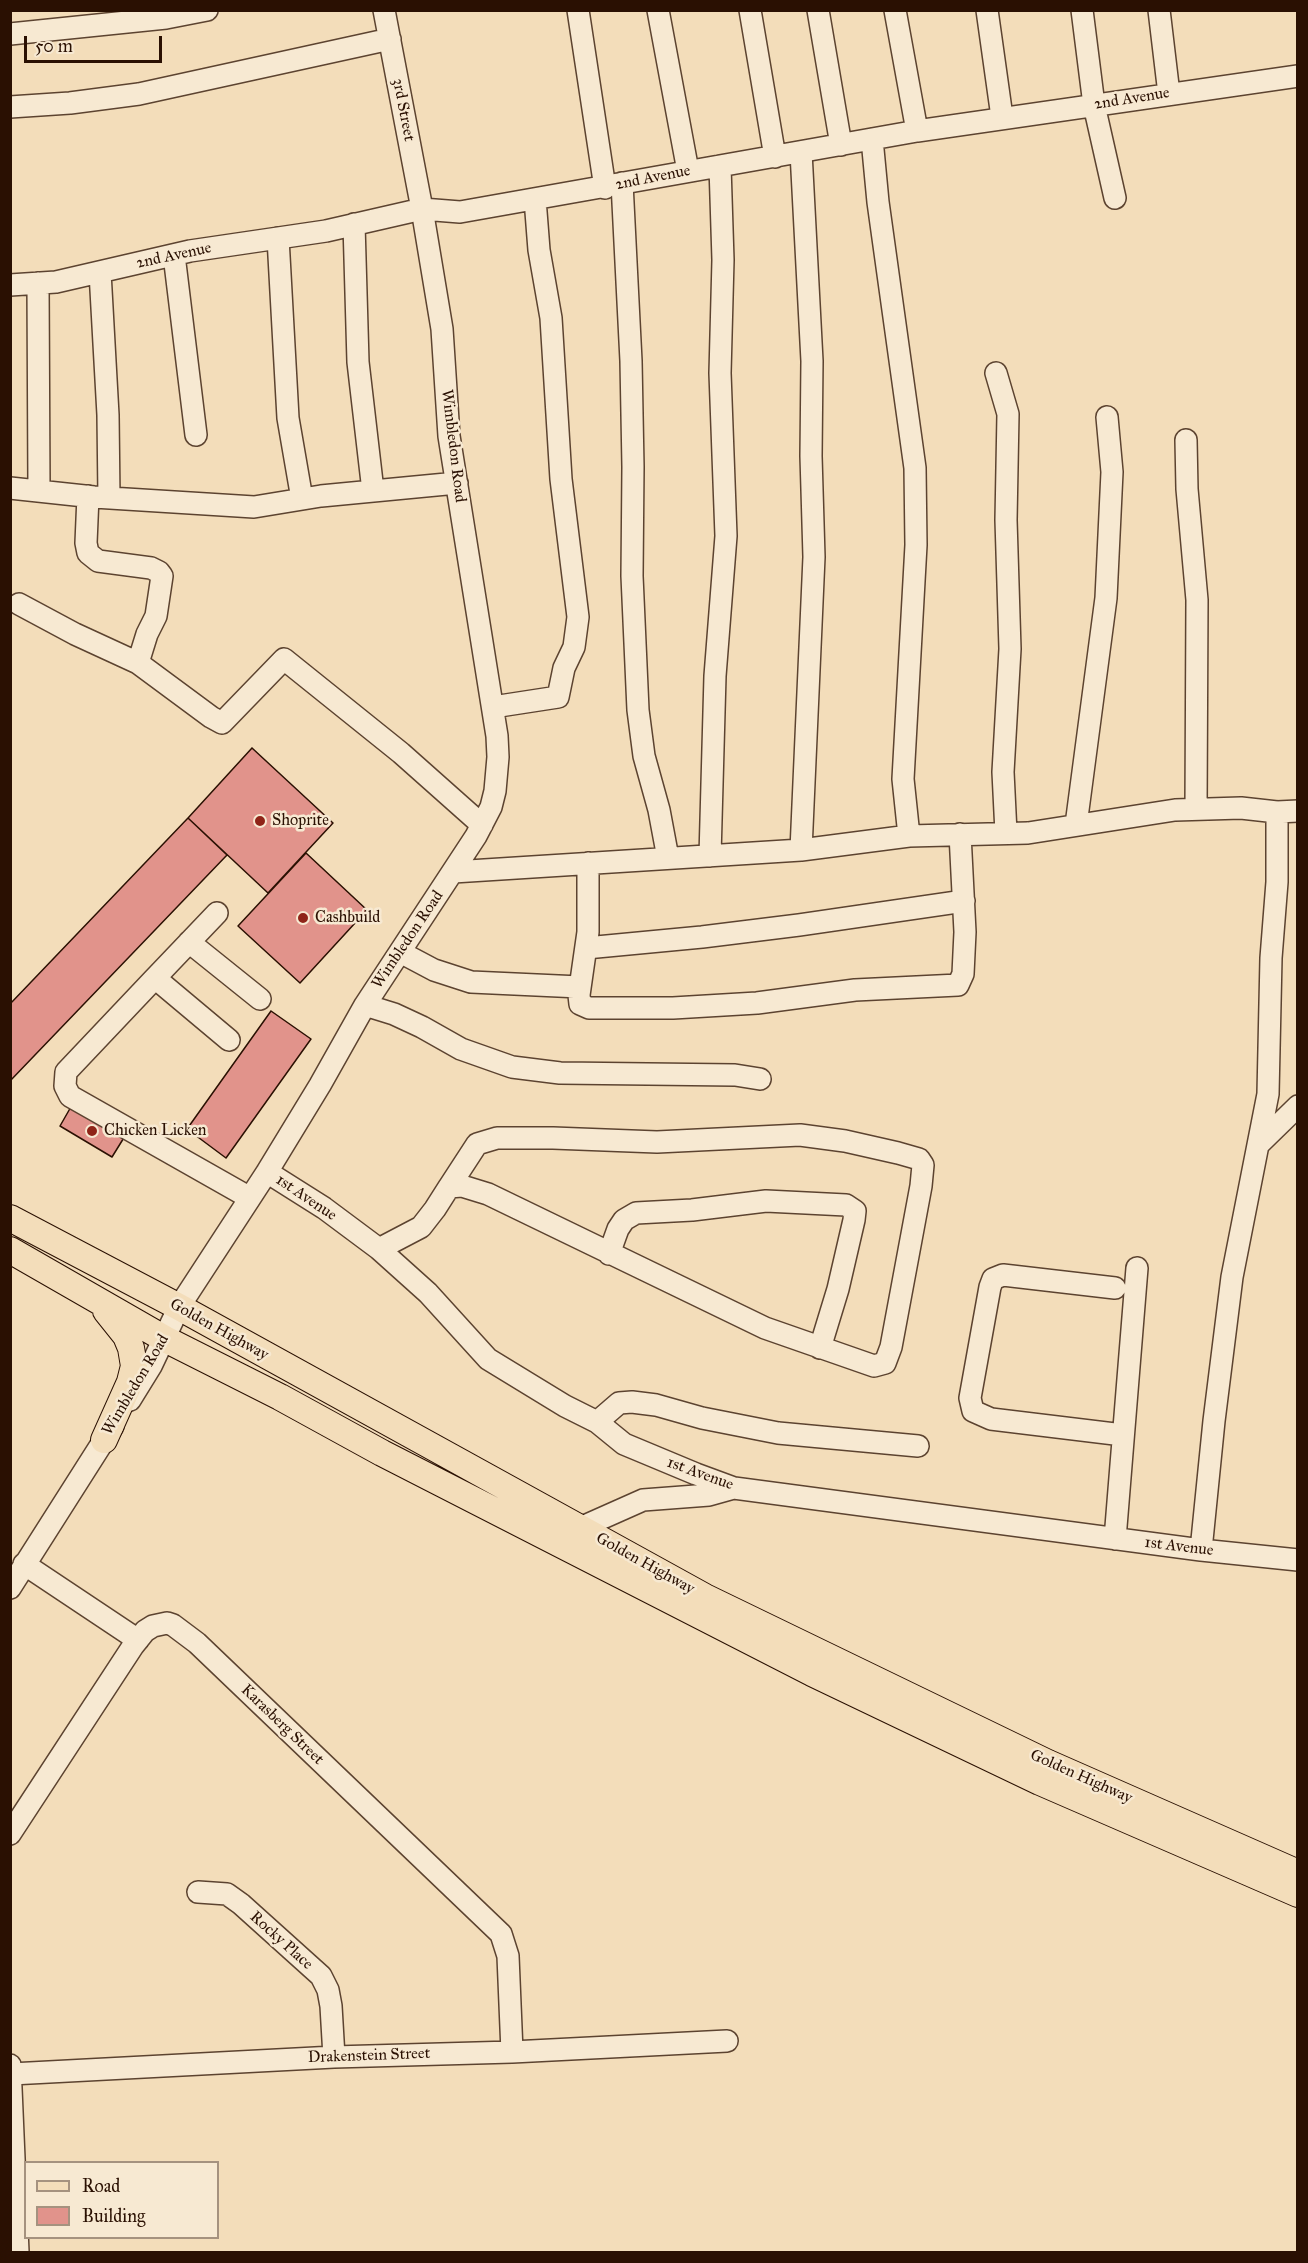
<!DOCTYPE html>
<html>
<head>
<meta charset="utf-8">
<style>
  body { margin:0 }
  #map { position:relative; width:1308px; height:2263px; overflow:hidden; background:#f3ddba; font-family:"IM FELL Great Primer",serif }
  canvas { display:block }
  .frame { position:absolute; inset:0; border:12px solid #2a1002; pointer-events:none }
  .legend { position:absolute; left:24px; top:2161px; width:195px; height:78px; box-sizing:border-box; background:#f7e9d2; border:2px solid #a5927f; margin:0; padding:8px 10px; list-style:none; font-size:18px; color:#2a1002 }
  .legend li { display:flex; align-items:center; gap:12px; height:30px }
  .legend b { width:30px; border:2px solid #a5927f }
  .scale { position:absolute; left:24px; top:36px; width:138px; height:27px; box-sizing:border-box; border:3px solid #2a1002; border-top:0; padding-left:8px; font-size:18px; line-height:21px; white-space:nowrap; color:#2a1002; -webkit-text-stroke:4px #f7e9d2; paint-order:stroke }
</style>
</head>
<body>
<div id="map">
<canvas width="1308" height="2263"></canvas>
<div class="frame"></div>
<ul class="legend">
<li><b style="height:8px;background:#f3ddba"></b>Road</li>
<li><b style="height:16px;background:#e1938b"></b>Building</li>
</ul>
<div class="scale">50 m</div>
</div>
<script>
const c = document.querySelector('canvas').getContext('2d');
c.lineJoin = 'round';
function paint(path, color) {
  c.fillStyle = color;
  c.fill(path, 'evenodd');
}
function shape(rows) {
  const path = new Path2D();
  for (const r of rows) {
    path.moveTo(r[0], r[1]);
    for (let i = 2; i < r.length; i += 2) path.lineTo(r[i], r[i + 1]);
  }
  return path;
}
function strokePath(path, color, width, dash) {
  c.strokeStyle = color;
  c.lineWidth = width;
  c.lineCap = dash ? 'butt' : 'round';
  c.setLineDash(dash || []);
  c.stroke(path);
}
function drawText(font, color, halo, rows, align = 'center') {
  c.font = font + ' "IM FELL Great Primer",serif';
  c.lineWidth = 5;
  c.setLineDash([]);
  c.textBaseline = 'middle';
  c.strokeStyle = halo;
  c.fillStyle = color;
  for (const [text, x, y, turn = 0] of rows) {
    c.save();
    c.translate(x, y);
    c.rotate((+turn || 0) * Math.PI / 180);
    c.textAlign = isNaN(turn) ? turn : align;
    if (halo) c.strokeText(text, 0, 0);
    c.fillText(text, 0, 0);
    c.restore();
  }
}
const building = shape([
  [252,748,333,823,268,893,188,818,252,748],
  [188,818,227,855,10,1081,10,1004,188,818],
  [306,853,367,910,300,983,238,926,306,853],
  [271,1011,311,1039,226,1158,187,1129,271,1011],
  [72,1105,125,1136,112,1157,60,1126,72,1105]
]);
paint(building, '#e1938b');
strokePath(building, '#2a1002', 1.5);
const minor = shape([
  [578,10,605,188],
  [658,10,688,171],
  [750,10,775,157],
  [818,10,841,145],
  [895,10,917,131],
  [987,10,1002,117],
  [1082,10,1094,105,1115,198],
  [1159,10,1169,94],
  [10,34,166,18,207,10],
  [10,107,70,103,139,94,390,39],
  [872,139,878,202,915,468,916,545,903,779,909,836],
  [622,183,631,361,633,467,632,576,638,710,644,756,659,810,668,858],
  [354,224,358,362,373,491],
  [278,238,288,418,302,499],
  [174,255,196,435],
  [100,272,108,415,109,498],
  [38,283,39,490],
  [10,285,56,282,190,251,326,231,422,209,460,212,917,131,1298,76],
  [996,373,1008,414,1006,520,1010,649,1003,772,1006,833],
  [1186,440,1187,489,1197,600,1196,809],
  [10,488,94,497,254,507,321,496,457,483],
  [88,496,86,543,88,553,98,561,151,568,159,572,162,576,156,616,147,634,138,663],
  [19,604,75,634,138,663,211,717,222,723,284,659,401,753,482,825],
  [493,707,558,697,564,668,574,647,578,617,561,479,551,318,539,250,535,199],
  [1076,825,1106,598,1112,472,1107,417],
  [801,850,814,557,811,456,812,361,801,152],
  [710,856,715,676,726,536,720,373,723,260,720,166],
  [588,863,588,932,579,995,580,1004,589,1008,673,1008,757,1003,855,990,958,985,963,974,965,932,960,834],
  [453,872,801,850,909,836,1028,833,1175,810,1241,808,1277,812,1298,811],
  [189,942,260,999],
  [586,948,702,937,799,925,964,901],
  [400,952,434,970,471,982,580,987],
  [155,978,217,913],
  [365,1005,394,1014,422,1027,461,1049,512,1067,560,1073,735,1075,760,1079],
  [229,1040,155,978,66,1072,65,1086,70,1096,250,1198],
  [1259,1144,1298,1106],
  [267,1172,324,1208,379,1249,428,1293,488,1359,565,1406,597,1422,624,1444,696,1474,734,1488,1201,1550,1298,1560],
  [379,1249,421,1227,435,1209,449,1187,462,1186,488,1194,765,1328,874,1366,885,1363,891,1347,921,1186,923,1165,919,1159,898,1153,845,1141,800,1135,657,1142,553,1138,497,1138,477,1144,449,1187],
  [609,1254,618,1229,624,1220,636,1213,692,1210,766,1201,846,1205,855,1211,854,1220,838,1289,820,1348],
  [1115,1288,1003,1275,993,1279,990,1287,970,1398,973,1411,991,1419,1123,1435],
  [130,1400,151,1366,179,1307,267,1172,320,1085,365,1005,476,836,491,807,495,791,498,757,497,736,449,436,442,329,422,209,384,10],
  [597,1422,619,1403,632,1402,656,1405,702,1418,778,1433,918,1446],
  [580,1528,643,1500,709,1495,734,1488],
  [1115,1539,1137,1268],
  [1201,1550,1214,1421,1232,1277,1268,1094,1271,958,1277,882,1277,812],
  [24,1564,138,1640],
  [10,1588,113,1426],
  [10,1834,133,1646,145,1631,153,1626,167,1623,173,1625,197,1643,501,1934,508,1956,512,2052],
  [198,1892,227,1894,241,1904,321,1976,328,1990,331,2006,334,2057],
  [10,2065,18,2252],
  [11,2074,334,2057,512,2052,727,2041]
]);
const major = shape([
  [10,1218,179,1307,705,1597,1048,1763,1298,1873],
  [10,1250,165,1339,280,1397,382,1453,812,1673,1040,1782,1298,1894],
  [104,1440,130,1382,134,1366,131,1348,126,1336,106,1311]
]);
strokePath(minor, '#5c4330', 24);
strokePath(major, '#2a1002', 28);
strokePath(minor, '#f7e9d2', 21);
strokePath(major, '#f3ddba', 26);
for (const [x, y, r, color] of [
  [260,821,6,"#8f2418"],
  [303,918,6,"#8f2418"],
  [92,1131,6,"#8f2418"]
]) {
  const dot = new Path2D();
  dot.arc(x, y, r, 0, 2 * Math.PI);
  c.fillStyle = color;
  c.fill(dot);
  strokePath(dot, '#f7e9d2', 2);
}
drawText('16px', '#2a1002', '#f7e9d2', [
  ["2nd Avenue",1132,99,-9],
  ["3rd Street",403,110,79],
  ["2nd Avenue",653,178,-11],
  ["2nd Avenue",174,256,-12],
  ["Wimbledon Road",453,446,83],
  ["Wimbledon Road",408,940,-56],
  ["1st Avenue",306,1198,34],
  ["Golden Highway",219,1330,29],
  ["Wimbledon Road",136,1385,-59],
  ["1st Avenue",700,1474,20],
  ["1st Avenue",1179,1547,7],
  ["Golden Highway",645,1564,29],
  ["Karasberg Street",282,1725,44],
  ["Golden Highway",1081,1777,24],
  ["Rocky Place",281,1941,42],
  ["Drakenstein Street",369,2056,-2]
]);
drawText('16px', '#2a1002', '#f7e9d2', [
  ["Shoprite",272,821],
  ["Cashbuild",315,918],
  ["Chicken Licken",104,1131]
], 'left');
</script>
</body>
</html>
